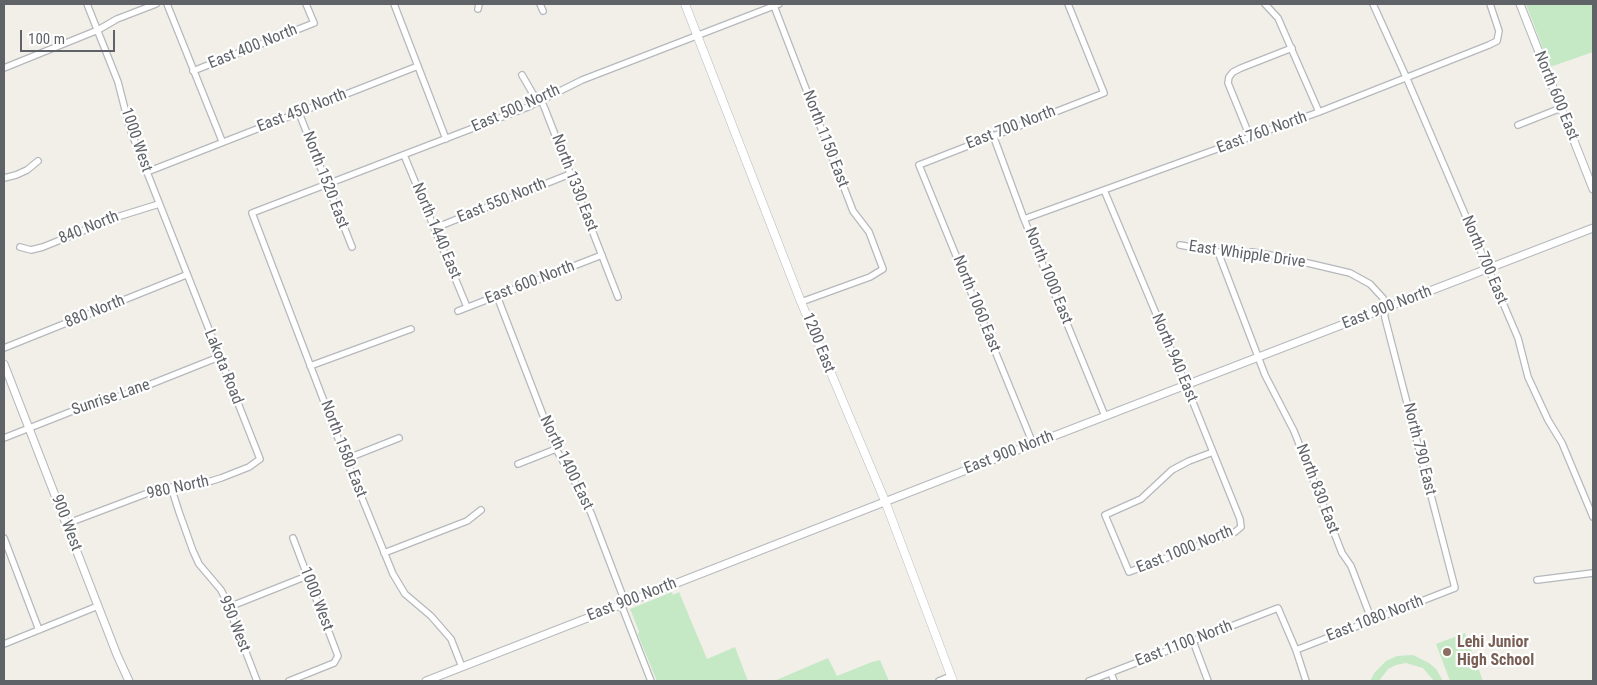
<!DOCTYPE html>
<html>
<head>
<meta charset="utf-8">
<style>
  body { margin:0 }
  #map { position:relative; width:1597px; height:685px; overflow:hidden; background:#f1efe8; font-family:"Roboto Condensed",sans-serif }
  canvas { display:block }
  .frame { position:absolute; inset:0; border:5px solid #5f6368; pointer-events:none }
  .scale { position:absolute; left:20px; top:30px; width:95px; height:22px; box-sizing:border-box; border:2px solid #5f6368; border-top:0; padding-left:6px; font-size:15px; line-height:18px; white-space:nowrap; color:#5f6368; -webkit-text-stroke:4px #fff; paint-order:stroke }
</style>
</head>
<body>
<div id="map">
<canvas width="1597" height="685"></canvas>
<div class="frame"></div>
<div class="scale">100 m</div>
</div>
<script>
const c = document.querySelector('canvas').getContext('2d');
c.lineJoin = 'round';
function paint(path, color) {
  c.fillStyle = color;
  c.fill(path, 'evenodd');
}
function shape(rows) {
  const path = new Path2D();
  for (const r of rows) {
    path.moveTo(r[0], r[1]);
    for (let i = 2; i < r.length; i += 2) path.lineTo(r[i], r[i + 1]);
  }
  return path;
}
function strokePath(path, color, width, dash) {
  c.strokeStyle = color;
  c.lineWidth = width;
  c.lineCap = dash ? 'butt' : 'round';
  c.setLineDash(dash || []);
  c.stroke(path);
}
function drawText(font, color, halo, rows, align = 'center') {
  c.font = font + ' "Roboto Condensed",sans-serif';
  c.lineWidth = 4.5;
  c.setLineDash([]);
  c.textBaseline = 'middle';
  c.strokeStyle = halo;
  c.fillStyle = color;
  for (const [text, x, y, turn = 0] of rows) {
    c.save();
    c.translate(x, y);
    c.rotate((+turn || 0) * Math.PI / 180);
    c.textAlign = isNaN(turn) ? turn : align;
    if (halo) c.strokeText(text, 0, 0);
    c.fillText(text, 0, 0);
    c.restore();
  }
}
paint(shape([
  [1526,4,1593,4,1593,52,1550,67],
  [672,592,673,595,679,592,707,659,735,647,748,681,657,681,638,635,639,631,630,609],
  [1465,633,1483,681,1450,681,1436,644],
  [1413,655,1429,663,1436,669,1443,681,1434,681,1423,668,1406,663,1396,665,1388,669,1379,681,1370,681,1375,672,1386,661,1397,656],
  [828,658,837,676,872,662,880,660,889,681,774,681]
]), '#c5e8c5');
const minor = shape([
  [167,4,222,141],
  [394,4,446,139],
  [540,4,543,11],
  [1265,4,1278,18,1319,112],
  [1373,4,1407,79,1518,338,1528,377,1548,420,1562,443,1593,517],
  [774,6,853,211,869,232,883,269,870,277,801,302],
  [478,9,479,4],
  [4,68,98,30,117,19,156,4],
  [193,71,314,23,306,4],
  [522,75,533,94,541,100,545,109,618,297],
  [299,113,352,247],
  [1518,125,1561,108],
  [993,135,1024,219,1105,416],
  [1250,137,1228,83,1229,77,1233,72,1241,68,1292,48],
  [404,155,467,307],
  [147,172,418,66],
  [4,178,16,175,27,170,38,161],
  [1104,190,1186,385,1240,519,1241,527,1235,532,1129,572,1105,515,1141,499,1172,470,1189,461,1213,452],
  [1024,219,1319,112,1489,45,1497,41,1499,31,1490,4],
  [435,228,570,174],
  [1180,245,1218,252,1252,252,1282,257,1350,273,1370,284,1383,298,1385,318,1455,588,1296,650],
  [20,247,31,250,43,247,117,217,159,204],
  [1218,252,1265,375,1294,431,1342,553,1351,566,1372,621],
  [497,296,556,449,580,491,591,513,625,602],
  [458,311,602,255],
  [4,348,186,275],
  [310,366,411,329],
  [4,438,70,412,126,394,219,357],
  [1033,444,919,165,1104,93,1068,4],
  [346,459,399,438],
  [518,464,556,449],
  [171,487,179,512,193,551,199,564,221,590,225,598,257,681],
  [66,524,156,490,208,482,221,478,249,467,260,459,130,129,118,82,87,4],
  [4,538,39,630],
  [384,553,467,521,481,510],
  [1537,580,1593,573],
  [621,604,651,681],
  [229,607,307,576],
  [1193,641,1208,681],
  [4,644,98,606],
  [462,667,451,639,431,616,405,594,393,574,346,459,252,213,528,107,582,80,779,4],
  [1111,673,1114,681],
  [289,681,334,663,338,656,293,538],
  [939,681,951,676],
  [1089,681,1278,608,1296,650,1306,681]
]);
const tertiary = shape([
  [1520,4,1593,189],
  [4,364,117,655,129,681],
  [426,681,1033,444,1593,228]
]);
const secondary = shape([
  [685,4,801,302,885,501,953,681]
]);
strokePath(minor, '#b5b8bc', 8);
strokePath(tertiary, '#b5b8bc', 9);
strokePath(secondary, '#b6babf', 9);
strokePath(minor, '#fff', 5.5);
strokePath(tertiary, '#fff', 7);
strokePath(secondary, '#fff', 8);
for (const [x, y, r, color] of [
  [1447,652,5,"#8d6e63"]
]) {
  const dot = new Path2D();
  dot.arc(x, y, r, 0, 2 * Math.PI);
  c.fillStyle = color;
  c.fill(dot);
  strokePath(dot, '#fff', 2);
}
drawText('16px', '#5f6368', '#fff', [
  ["East 400 North",253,47,-22],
  ["North 600 East",1556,96,68],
  ["East 500 North",516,109,-24],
  ["East 450 North",302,111,-21],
  ["East 700 North",1011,128,-21],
  ["East 760 North",1262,133,-20],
  ["North 1150 East",825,139,69],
  ["1000 West",136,140,71],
  ["North 1520 East",325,180,69],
  ["North 1330 East",574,183,69],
  ["East 550 North",502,201,-22],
  ["840 North",89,228,-22],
  ["North 1440 East",436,231,67],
  ["East Whipple Drive",1247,255,8],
  ["North 700 East",1484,260,67],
  ["North 1000 East",1048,276,68],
  ["East 600 North",530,283,-21],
  ["North 1060 East",976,304,68],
  ["East 900 North",1387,308,-21],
  ["880 North",95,312,-22],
  ["1200 East",818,343,68],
  ["North 940 East",1174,358,67],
  ["Lakota Road",223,367,68],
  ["Sunrise Lane",111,398,-19],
  ["North 1580 East",343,449,69],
  ["North 790 East",1419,449,76],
  ["East 900 North",1009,453,-21],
  ["North 1400 East",566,463,64],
  ["980 North",178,488,-12],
  ["North 830 East",1317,489,69],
  ["900 West",66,523,69],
  ["East 1000 North",1185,550,-22],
  ["1000 West",316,599,69],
  ["East 900 North",632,600,-21],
  ["East 1080 North",1375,619,-21],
  ["950 West",234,624,68],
  ["East 1100 North",1184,644,-21]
]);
drawText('bold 16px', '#785e54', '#fff', [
  ["Lehi Junior",1457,643],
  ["High School",1457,661]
], 'left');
</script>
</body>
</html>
